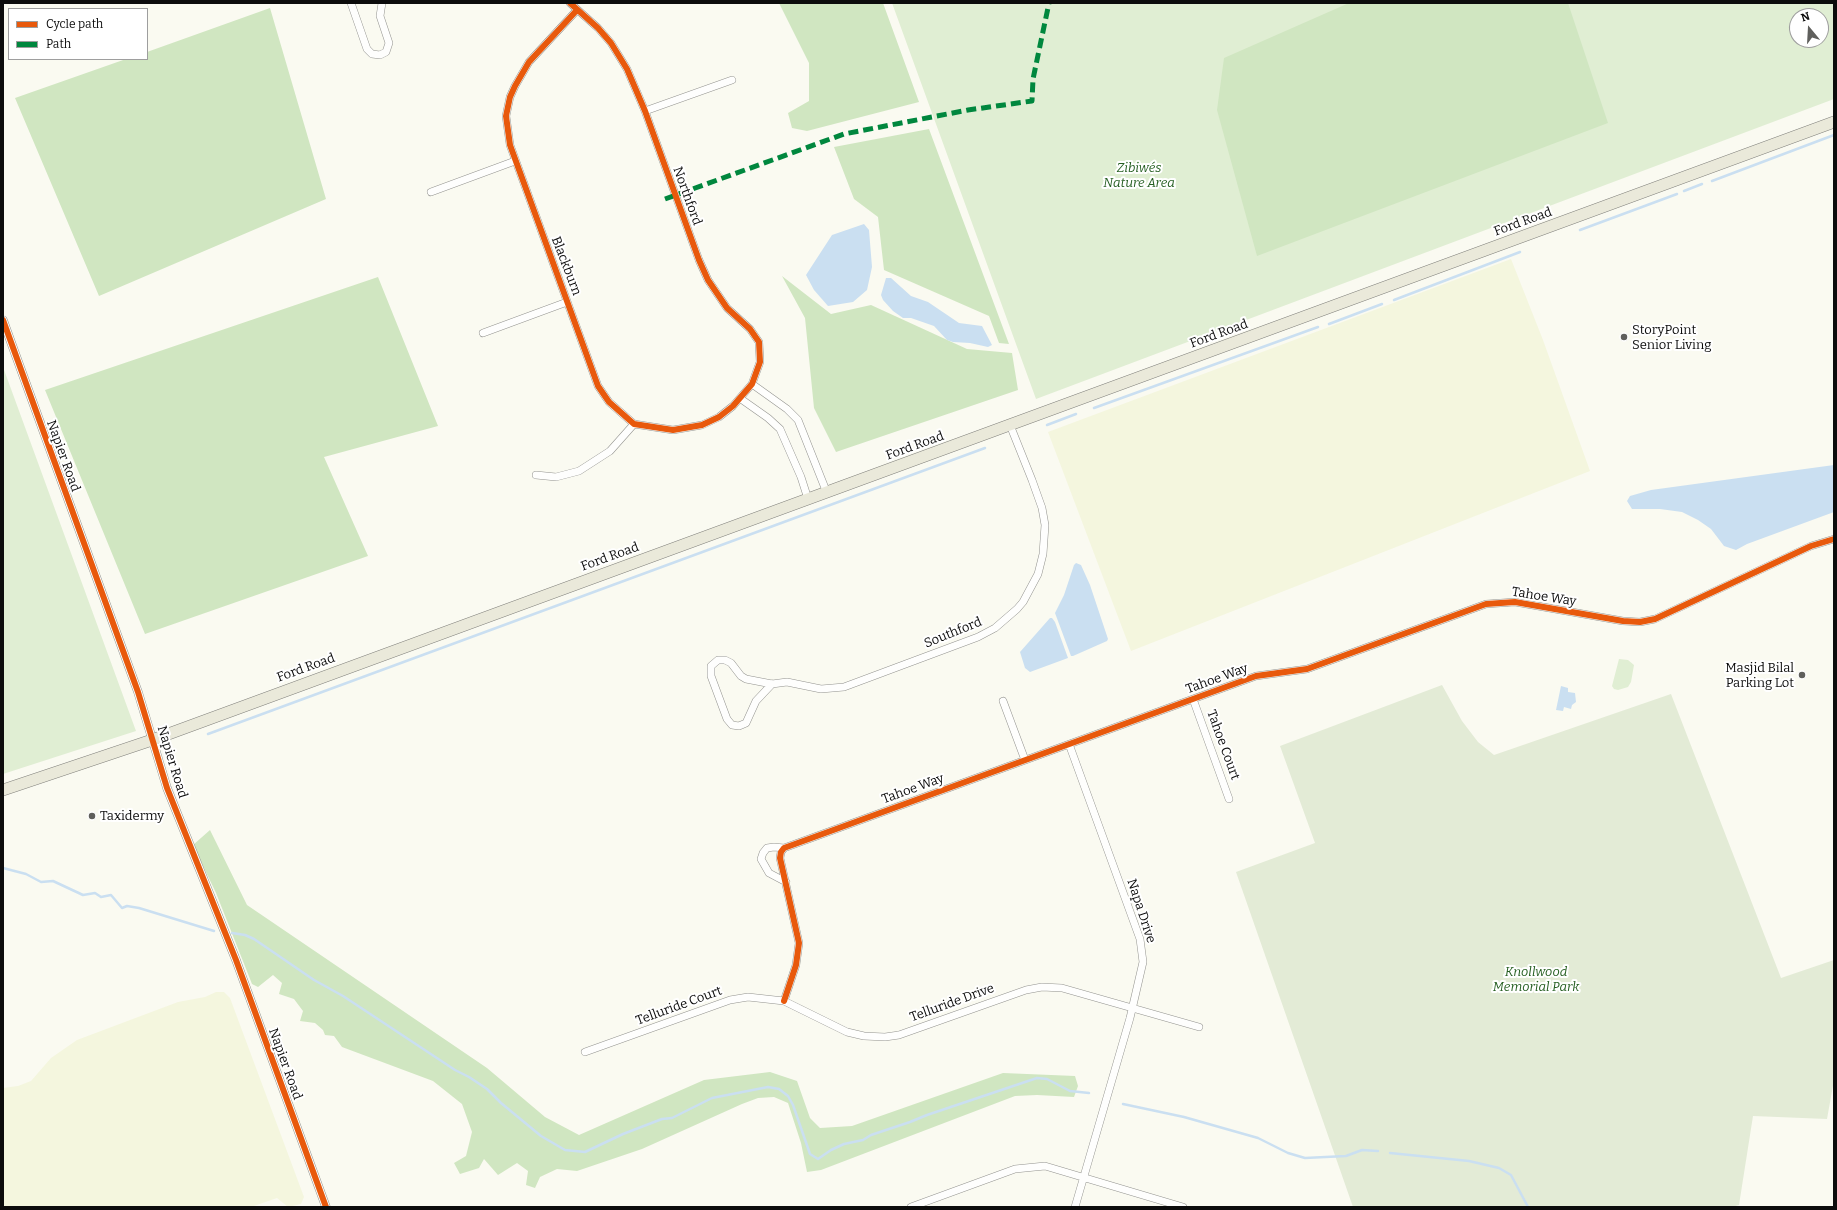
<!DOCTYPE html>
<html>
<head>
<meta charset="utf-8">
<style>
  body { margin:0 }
  #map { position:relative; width:1837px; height:1210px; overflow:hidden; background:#fafaf1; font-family:Bitter,serif }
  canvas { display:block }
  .frame { position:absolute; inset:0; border:4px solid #0c0c0c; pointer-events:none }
  .legend { position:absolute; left:8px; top:8px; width:140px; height:52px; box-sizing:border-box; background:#fff; border:1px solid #9e9e9e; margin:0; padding:5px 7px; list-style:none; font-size:12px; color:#0c0c0c }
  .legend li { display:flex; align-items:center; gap:8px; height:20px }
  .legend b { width:20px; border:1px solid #9e9e9e }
  .north { position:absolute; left:1789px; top:8px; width:40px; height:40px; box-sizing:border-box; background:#fff; border:1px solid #9e9e9e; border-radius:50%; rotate:342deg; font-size:11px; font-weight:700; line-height:16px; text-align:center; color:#0c0c0c }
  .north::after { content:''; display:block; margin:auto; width:14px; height:18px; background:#5f5f5c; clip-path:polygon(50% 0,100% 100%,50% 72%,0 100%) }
</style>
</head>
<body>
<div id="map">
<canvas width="1837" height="1210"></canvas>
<div class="frame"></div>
<ul class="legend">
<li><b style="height:5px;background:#e8590c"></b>Cycle path</li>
<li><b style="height:5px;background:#00873e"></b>Path</li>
</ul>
<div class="north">N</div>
</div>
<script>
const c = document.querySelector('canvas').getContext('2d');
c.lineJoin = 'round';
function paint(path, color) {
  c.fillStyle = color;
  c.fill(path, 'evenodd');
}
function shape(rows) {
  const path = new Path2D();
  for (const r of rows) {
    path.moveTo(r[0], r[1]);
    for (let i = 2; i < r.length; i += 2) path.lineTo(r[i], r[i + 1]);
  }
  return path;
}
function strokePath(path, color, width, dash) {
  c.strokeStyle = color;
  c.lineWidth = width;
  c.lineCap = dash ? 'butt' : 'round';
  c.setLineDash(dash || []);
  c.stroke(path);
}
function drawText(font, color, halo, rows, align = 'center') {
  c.font = font + ' Bitter,serif';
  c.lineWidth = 4;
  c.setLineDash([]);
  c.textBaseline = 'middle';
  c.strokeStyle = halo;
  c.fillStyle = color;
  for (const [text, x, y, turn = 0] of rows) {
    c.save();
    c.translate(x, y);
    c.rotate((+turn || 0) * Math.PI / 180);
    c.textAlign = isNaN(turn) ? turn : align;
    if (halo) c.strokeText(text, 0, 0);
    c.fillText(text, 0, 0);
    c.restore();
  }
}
paint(shape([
  [1511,259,1543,340,1590,471,1131,651,1048,432],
  [216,992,224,992,230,998,304,1197,301,1204,288,1207,277,1198,251,1207,3,1207,3,1088,18,1086,31,1081,51,1058,77,1040,178,1002,205,997]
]), '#f4f6de');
paint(shape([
  [892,3,1834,3,1834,99,1036,399],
  [1797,16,1821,16,1821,40,1797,40],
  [3,367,136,731,3,774],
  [1619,659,1628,660,1634,665,1631,682,1628,687,1618,690,1614,689,1612,686]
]), '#e0eed3');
paint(shape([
  [779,3,883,3,919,102,807,131,792,128,788,113,809,101,809,63],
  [1349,3,1568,3,1608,123,1257,256,1217,110,1224,58],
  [270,8,326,199,99,296,15,98,126,59,147,59,147,52],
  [929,129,1009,344,999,343,989,316,884,270,878,217,854,199,834,147],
  [782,276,831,314,871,305,967,349,1012,353,1018,390,836,452,814,408,805,318],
  [378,277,438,426,324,457,368,556,145,634,45,390],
  [210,830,247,905,487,1068,545,1117,579,1135,704,1080,770,1072,797,1081,810,1118,820,1128,852,1126,1003,1073,1075,1076,1078,1086,1074,1097,1037,1095,1015,1096,821,1170,807,1172,801,1143,788,1103,774,1097,758,1098,742,1104,642,1149,577,1171,557,1169,540,1177,535,1188,526,1185,528,1171,517,1163,498,1175,484,1159,479,1168,460,1174,454,1163,466,1156,472,1132,462,1104,433,1081,342,1047,334,1036,325,1035,323,1030,315,1023,300,1021,303,1011,294,999,279,994,282,983,273,975,258,987,252,984,216,893,193,845]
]), '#d0e6c1');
paint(shape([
  [1442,685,1462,721,1478,742,1494,755,1671,694,1781,978,1834,960,1834,1080,1827,1119,1753,1116,1739,1205,1732,1207,1353,1207,1236,872,1315,843,1280,746]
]), '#e3ebd6');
paint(shape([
  [864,224,869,230,872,267,867,290,853,302,828,306,814,290,806,275,832,235],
  [886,278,891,278,911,296,928,302,959,323,982,326,992,345,988,347,970,343,953,342,947,340,934,326,911,318,903,318,893,311,883,300,881,295],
  [1834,465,1834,512,1747,544,1736,550,1724,546,1711,529,1698,520,1682,512,1660,509,1632,509,1627,501,1630,496,1651,490],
  [1076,563,1081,565,1090,585,1108,639,1107,641,1073,656,1071,656,1055,613,1064,595,1074,565],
  [1050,618,1052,618,1055,622,1068,658,1030,672,1025,668,1020,652],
  [1561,686,1568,688,1568,692,1575,693,1576,702,1572,705,1571,709,1564,707,1563,711,1556,710]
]), '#cadff1');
strokePath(shape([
  [1712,181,1834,135],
  [1684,191,1702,184],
  [1580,230,1677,194],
  [1394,300,1520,252],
  [1329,324,1382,304],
  [1094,408,1318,327],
  [1047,425,1076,414],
  [208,734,985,448],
  [3,868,26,874,41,882,53,881,83,895,95,893,101,897,111,895,122,908,127,906,139,908,214,931],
  [232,933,245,935,254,939,314,980,343,996,455,1070,469,1077,487,1089,501,1103,541,1136,565,1150,585,1152,623,1134,662,1119,672,1118,712,1098,768,1087,779,1089,788,1096,793,1105,810,1154,818,1159,831,1150,844,1144,863,1140,871,1135,910,1122,927,1115,1037,1078,1047,1079,1070,1091,1089,1093],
  [1123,1104,1184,1117,1258,1138,1288,1153,1305,1158,1346,1156,1362,1150,1378,1151],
  [1390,1153,1469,1161,1499,1168,1511,1175,1528,1207]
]), '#cadff1', 2.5);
const minor = shape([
  [351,3,367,49,372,54,380,55,386,52,389,43,380,16,382,3],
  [570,3,598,28,611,43,627,69,645,111,699,260,708,280,727,308,750,329,759,342,760,362,752,384,733,406,719,417,702,425,673,430,634,424,609,402,598,386,510,145,506,116,510,97,515,86,529,62,577,10],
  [645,111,732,80],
  [431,192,515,161],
  [483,333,567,302],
  [752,384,787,409,798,420,827,493],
  [741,399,768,418,780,429,801,477,808,499],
  [536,475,556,477,579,471,610,451,634,424],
  [772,684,756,701,746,723,739,726,732,725,727,719,711,676,711,666,718,660,725,660,731,663,741,676,746,679,772,684,787,682,821,689,844,687,978,637,995,628,1017,609,1023,602,1038,574,1043,554,1045,525,1042,508,1032,480,1010,425],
  [1193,699,1229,799],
  [1003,701,1025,760],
  [1069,744,1140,939,1143,962,1130,1018,1075,1207],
  [784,848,774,847,767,848,763,853,761,859,769,873,786,882],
  [784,1001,796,965,799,943,780,858,781,852,784,848,1256,676,1307,669,1486,604,1515,602,1623,621,1640,622,1655,619,1811,546,1834,539],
  [585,1052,730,1000,748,997,784,1001,847,1032,864,1036,885,1037,899,1035,1026,990,1042,987,1062,988,1199,1027],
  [911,1207,1015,1169,1045,1166,1183,1207]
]);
const tertiary = shape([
  [3,320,138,692,167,788,236,960,326,1207]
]);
const primary = shape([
  [3,790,152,740,1834,122]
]);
strokePath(minor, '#93938f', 8);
strokePath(tertiary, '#93938f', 9);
strokePath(primary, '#80807c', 12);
strokePath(minor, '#fefefd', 7);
strokePath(tertiary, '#fefefd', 8);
strokePath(primary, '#eae9da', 11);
strokePath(shape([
  [665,199,844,134,968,110,1032,101,1033,79,1049,3]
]), '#00873e', 5, [10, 5]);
strokePath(shape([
  [570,3,598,28,611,43,627,69,645,111,699,260,708,280,727,308,750,329,759,342,760,362,752,384,733,406,719,417,702,425,673,430,634,424,609,402,598,386,510,145,506,116,510,97,515,86,529,62,577,10],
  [3,320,138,692,167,788,236,960,326,1207],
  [784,1001,796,965,799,943,780,858,781,852,784,848,1256,676,1307,669,1486,604,1515,602,1623,621,1640,622,1655,619,1811,546,1834,539]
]), '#e8590c', 6);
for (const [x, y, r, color] of [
  [1624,337,4,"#5f5f5c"],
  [1802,675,4,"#5f5f5c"],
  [92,816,4,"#5f5f5c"]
]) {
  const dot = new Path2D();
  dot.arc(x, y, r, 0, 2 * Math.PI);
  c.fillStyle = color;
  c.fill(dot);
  strokePath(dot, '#fff', 1.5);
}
drawText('italic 13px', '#265f22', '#fff', [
  ["Zibiwés",1139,168],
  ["Nature Area",1139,183],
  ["Knollwood",1536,972],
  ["Memorial Park",1536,987]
]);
drawText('13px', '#0c0c0c', '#fff', [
  ["Northford",687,196,70],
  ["Ford Road",1523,222,-20],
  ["Blackburn",566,266,69],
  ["Ford Road",1219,334,-20],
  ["Ford Road",915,446,-20],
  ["Napier Road",63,456,70],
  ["Ford Road",610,557,-20],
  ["Tahoe Way",1544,597,9],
  ["Southford",953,633,-22],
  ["Ford Road",306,668,-20],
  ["Tahoe Way",1217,679,-20],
  ["Tahoe Court",1223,745,70],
  ["Napier Road",172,762,73],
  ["Tahoe Way",913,789,-20],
  ["Napa Drive",1141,911,72],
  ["Telluride Drive",952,1003,-20],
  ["Telluride Court",679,1006,-20],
  ["Napier Road",285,1064,70]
]);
drawText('13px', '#0c0c0c', '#fff', [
  ["StoryPoint",1632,330],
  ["Senior Living",1632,345],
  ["Masjid Bilal",1794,668,"right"],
  ["Parking Lot",1794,683,"right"],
  ["Taxidermy",100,816]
], 'left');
</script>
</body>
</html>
